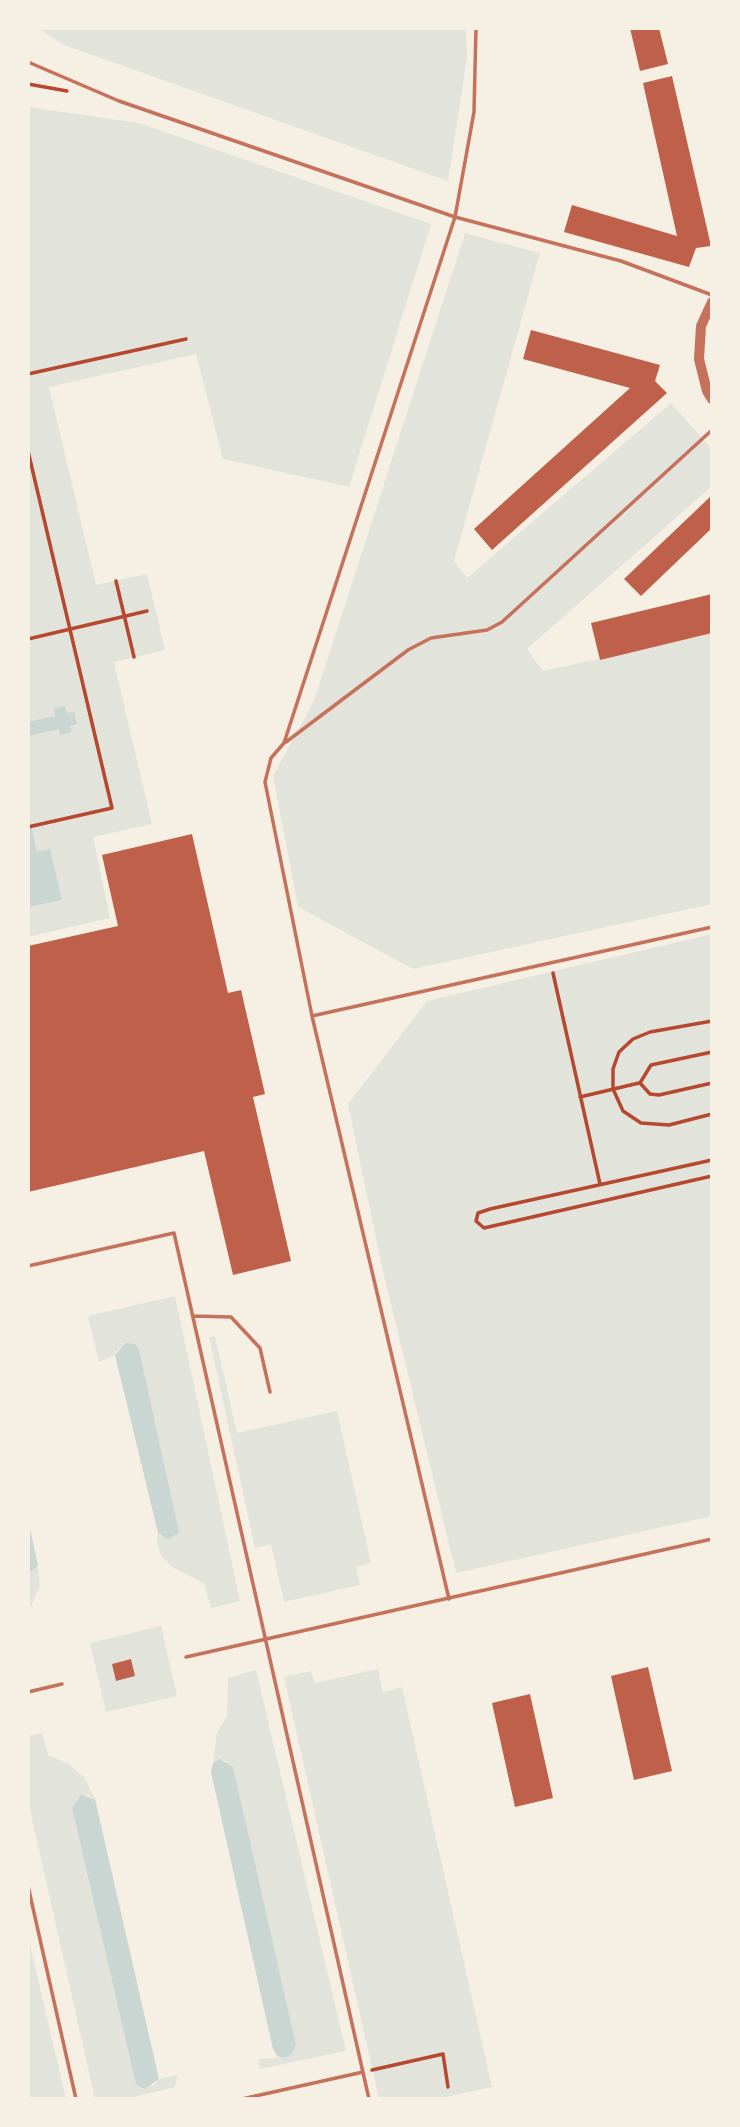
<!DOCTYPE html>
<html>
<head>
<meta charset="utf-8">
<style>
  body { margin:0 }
  #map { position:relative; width:740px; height:2127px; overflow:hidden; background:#f6efe4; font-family:"Golos Text",sans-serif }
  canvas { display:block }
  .frame { position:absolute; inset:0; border:30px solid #f6efe4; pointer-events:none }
</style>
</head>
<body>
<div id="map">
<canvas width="740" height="2127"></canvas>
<div class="frame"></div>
</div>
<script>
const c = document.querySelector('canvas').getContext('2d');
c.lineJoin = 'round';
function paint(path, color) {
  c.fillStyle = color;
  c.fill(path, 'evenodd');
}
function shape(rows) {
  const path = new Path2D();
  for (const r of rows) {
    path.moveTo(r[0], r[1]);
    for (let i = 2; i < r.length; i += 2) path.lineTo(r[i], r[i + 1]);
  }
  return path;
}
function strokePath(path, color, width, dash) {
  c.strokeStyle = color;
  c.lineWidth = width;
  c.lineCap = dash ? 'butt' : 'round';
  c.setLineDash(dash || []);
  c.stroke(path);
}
paint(shape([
  [37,28,466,28,467,58,448,181,64,45],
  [28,107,139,123,431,224,349,487,223,459,196,354,49,387,96,585,147,574,165,650,114,662,152,824,93,837,110,918,28,937],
  [465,233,540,253,454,561,467,578,671,403,712,449,712,486,527,649,543,671,712,634,712,904,413,969,298,907,273,776,314,701],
  [712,934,712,1516,456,1573,382,1267,348,1104,427,1001],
  [175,1296,240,1601,211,1608,204,1583,174,1568,162,1557,157,1543,158,1533,162,1538,119,1348,115,1355,99,1362,88,1316],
  [215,1336,237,1433,337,1411,371,1563,356,1567,360,1585,284,1602,271,1544,255,1548,209,1337],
  [38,1566,40,1586,28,1613,28,1574],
  [161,1626,177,1696,106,1712,90,1643],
  [378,1669,383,1692,402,1687,492,2087,436,2099,379,2099,284,1677,311,1671,315,1683],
  [256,1670,346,2051,260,2069,258,2059,285,2057,227,1761,220,1760,213,1763,217,1733,227,1716,228,1678],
  [42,1733,48,1755,67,1763,84,1777,95,1799,88,1795,72,1808,136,2085,154,2086,159,2079,178,2075,175,2087,126,2099,95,2099,28,1801,28,1736],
  [28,1936,66,2099,28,2099]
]), '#e2e4dc');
paint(shape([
  [65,706,67,713,74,712,77,724,70,726,72,732,60,735,59,729,28,736,28,722,55,716,54,708],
  [28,812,37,852,50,849,62,900,28,907],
  [126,1343,135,1344,139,1350,179,1532,168,1540,158,1533,115,1355],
  [28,1519,38,1566,28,1574],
  [220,1759,233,1767,296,2045,292,2054,285,2058,277,2056,273,2049,211,1772,213,1763],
  [81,1795,95,1799,159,2079,145,2089,136,2085,72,1808]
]), '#c9d6d2');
paint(shape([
  [630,28,659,28,668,64,640,71],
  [672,76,711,246,696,248,689,267,564,232,572,205,677,236,643,83],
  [531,330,660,365,655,381,667,393,492,550,474,529,630,388,523,359],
  [712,495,712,528,641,596,624,579],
  [712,594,712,633,600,660,591,623],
  [192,834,228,993,241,990,265,1094,253,1097,291,1261,233,1275,204,1151,28,1192,28,946,118,926,102,855],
  [131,1659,135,1676,116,1681,112,1664],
  [648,1667,672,1771,634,1780,611,1676],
  [530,1694,553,1798,515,1807,492,1703]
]), '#bf614a');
strokePath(shape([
  [28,84,67,91],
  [28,374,186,339],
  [28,451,112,808,28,827],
  [116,581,134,657],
  [28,639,147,611],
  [553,973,600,1184],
  [712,1021,650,1032,633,1039,619,1052,613,1069,613,1089,623,1111,641,1123,669,1125,712,1114],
  [712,1052,651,1065,640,1083,650,1094,659,1095,712,1083],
  [580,1097,639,1083],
  [712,1160,490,1209,478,1213,476,1221,484,1228,712,1176],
  [372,2070,443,2054,448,2087]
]), '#b5482f', 3.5);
strokePath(shape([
  [28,62,119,101,455,217,621,261,712,295],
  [286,742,408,650,431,638,487,630,502,622,712,430],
  [312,1016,712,927],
  [28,1266,174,1233,369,2099],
  [193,1316,231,1317,260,1348,270,1392],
  [449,1599,312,1016,265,782,271,758,284,743,455,217,474,112,476,28],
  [186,1657,712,1539],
  [28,1692,62,1684],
  [28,1886,76,2099],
  [242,2099,363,2072]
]), '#c5725c', 3.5);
strokePath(shape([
  [712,302,701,326,699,359,707,391,712,399]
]), '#c5725c', 10);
</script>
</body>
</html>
